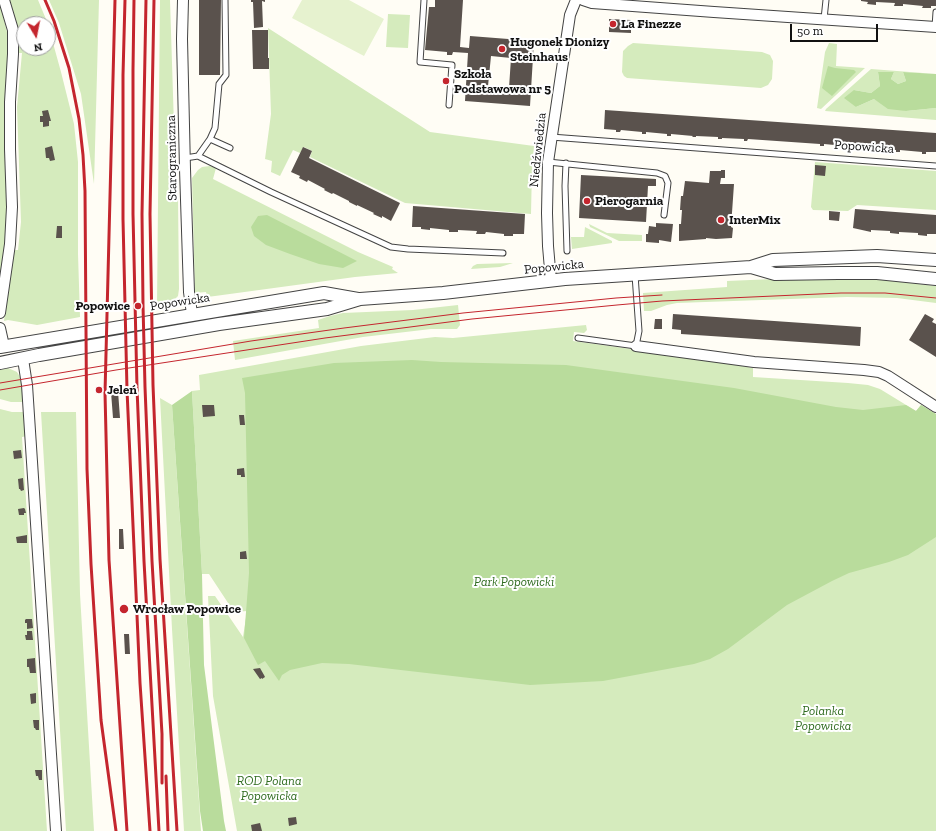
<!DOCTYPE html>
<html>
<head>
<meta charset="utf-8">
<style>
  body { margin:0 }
  #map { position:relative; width:936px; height:831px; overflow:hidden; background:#fffdf5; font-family:"Zilla Slab",serif }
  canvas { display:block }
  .north { position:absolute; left:16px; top:16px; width:40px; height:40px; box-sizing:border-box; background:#fff; border:1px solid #a0a0a0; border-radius:50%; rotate:170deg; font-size:11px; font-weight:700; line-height:16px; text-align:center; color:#111 }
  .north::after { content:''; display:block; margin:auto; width:14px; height:18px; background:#c4262e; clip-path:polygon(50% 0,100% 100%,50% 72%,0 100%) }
  .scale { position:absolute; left:790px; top:24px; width:88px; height:18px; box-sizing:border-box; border:2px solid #111; border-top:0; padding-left:5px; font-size:12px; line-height:14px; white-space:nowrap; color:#111; -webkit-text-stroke:3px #fff; paint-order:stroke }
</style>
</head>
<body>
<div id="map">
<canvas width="936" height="831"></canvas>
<div class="north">N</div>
<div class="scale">50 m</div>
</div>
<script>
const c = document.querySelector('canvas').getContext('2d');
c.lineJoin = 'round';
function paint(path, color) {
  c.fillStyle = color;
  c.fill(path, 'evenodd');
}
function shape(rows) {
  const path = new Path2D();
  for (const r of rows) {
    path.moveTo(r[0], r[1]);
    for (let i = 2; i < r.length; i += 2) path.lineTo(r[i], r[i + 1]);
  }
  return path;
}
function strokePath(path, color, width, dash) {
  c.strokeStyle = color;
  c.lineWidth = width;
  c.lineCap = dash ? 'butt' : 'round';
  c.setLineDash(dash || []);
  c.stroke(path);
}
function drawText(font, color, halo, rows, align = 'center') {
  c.font = font + ' "Zilla Slab",serif';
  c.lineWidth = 4;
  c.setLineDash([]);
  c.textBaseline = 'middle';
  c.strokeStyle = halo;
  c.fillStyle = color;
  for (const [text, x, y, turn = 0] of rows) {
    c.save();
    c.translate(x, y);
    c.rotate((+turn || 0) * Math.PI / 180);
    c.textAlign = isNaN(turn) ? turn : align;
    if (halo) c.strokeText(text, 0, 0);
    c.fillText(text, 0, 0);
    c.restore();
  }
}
paint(shape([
  [8,0,38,0,48,24,24,24,24,48,48,48,48,25,61,72,74,124,78,162,78,254,80,317,37,325,8,320,4,321,7,295,14,250,18,250,21,222,17,107,22,53,19,53,18,36,12,9],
  [49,0,99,0,94,184,81,94,59,23],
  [160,0,170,0,174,126,177,177,175,177,176,190,178,196,179,289,178,296,174,300,157,305],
  [0,3,7,32,8,55,5,149,7,207,6,244,0,287],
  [388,14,410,15,408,48,386,47],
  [268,28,430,132,534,146,532,168,531,214,405,203,310,157,312,151,304,147,300,153,293,150,280,176,271,172,272,161,265,159,271,114],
  [633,43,762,52,770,55,773,61,772,79,768,85,761,88,627,78,624,76,622,72,623,51,628,46],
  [829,43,837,44,836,66,865,68,821,109,817,108,825,52],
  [871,69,936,74,903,72,906,81,898,84,891,79,894,72,878,72,880,86,871,93,854,90,856,107,874,99,906,111,936,108,936,120,825,111,826,109],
  [815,162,936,171,936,210,857,205,848,211,813,210,811,207],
  [210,166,216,168,213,179,358,252,393,267,392,269,398,273,355,277,215,296,207,297,206,292,195,293,192,178,198,170,202,167],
  [589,224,607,233,642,235,642,241,619,241,590,227],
  [585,227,612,241,612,243,572,249,571,237,584,237],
  [513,263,500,267,471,269,473,266,477,264],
  [774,279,874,279,936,286,936,303,897,298,847,297,677,303,667,305,651,311,644,311,643,293,727,287,727,281],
  [458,305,460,325,457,329,431,329,363,337,235,360,233,341,319,328,318,320,330,316,343,313,413,310],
  [586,325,587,330,584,333,574,332,573,341,696,358,753,368,753,377,848,383,868,385,880,389,916,411,921,405,936,414,936,831,237,831,213,696,208,596,215,596,243,637,247,611,234,612,209,574,202,574,192,391,200,390,199,375,361,346,435,337,453,338],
  [8,368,17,372,20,377,24,402,11,402,0,399,0,370],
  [160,398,172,405,201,831,184,831,172,629],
  [0,409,12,412,25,412,27,436,22,437,47,831,0,831],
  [41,412,76,412,80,594,94,831,66,831]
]), '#d5ebbd');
paint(shape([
  [828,66,835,68,854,70,856,72,832,96,822,88],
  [878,72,894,72,891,79,898,84,906,81,903,72,936,74,936,108,906,111,888,109,874,99,856,107,844,98,854,90,871,93,880,86],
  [267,215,357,261,343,268,319,264,290,254,266,245,254,236,251,227,258,216],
  [412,360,441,362,566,365,734,388,836,407,863,410,906,405,916,411,921,405,936,414,936,537,908,555,889,562,849,573,832,581,787,605,728,649,710,659,694,664,603,681,530,685,349,664,322,663,290,670,282,675,279,681,265,661,258,665,244,638,249,573,245,393,242,378,334,363],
  [192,391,202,574,204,665,224,821,226,831,203,831,200,811,172,405]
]), '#b9dc9c');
paint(shape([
  [302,0,349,0,384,19,364,56,292,18]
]), '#e6f2cf');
paint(shape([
  [199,0,221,0,220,75,199,75],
  [251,0,265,0,265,2,262,1,263,27,254,28,253,2,251,2],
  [435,0,463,0,460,47,469,48,470,36,534,41,530,106,465,101,468,53,453,52,452,55,447,55,447,52,425,50,429,7,435,7],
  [491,56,511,58,509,88,488,86],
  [861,0,936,0,936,6,931,6,931,8,922,8,923,6,903,4,903,6,894,6,895,3,876,2,876,5,867,4,868,2,861,1],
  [609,19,631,20,631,33,609,32],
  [252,30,268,30,268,58,269,58,269,69,253,69],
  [48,110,51,121,49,121,49,126,43,127,43,122,40,122,40,116,43,116,42,111],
  [605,110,936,133,936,152,926,152,926,154,922,154,922,152,900,150,900,152,896,152,896,150,875,148,875,150,871,150,871,148,850,146,850,149,845,148,845,146,824,144,824,146,820,146,820,144,748,139,747,141,744,141,744,139,722,138,722,139,718,139,718,137,696,136,696,137,692,137,693,136,671,134,671,136,667,136,667,134,646,132,646,134,642,134,642,132,621,130,620,132,616,132,616,130,604,129],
  [52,146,55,160,50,161,49,158,46,158,45,148],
  [303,147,312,151,309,158,400,203,391,221,382,216,382,218,373,214,374,213,357,205,357,206,349,202,349,201,333,193,332,194,324,190,325,189,308,180,307,182,299,178,300,176,291,172],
  [815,165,826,166,825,176,815,175],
  [721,170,725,170,725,178,721,178,720,184,734,184,731,227,733,228,732,238,716,239,706,238,706,239,679,241,679,224,681,224,682,210,680,210,681,196,683,196,685,181,709,183,710,171,721,171],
  [581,175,656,179,656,186,648,186,646,222,579,218],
  [413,206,525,214,524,234,513,234,513,236,504,236,504,234,486,232,485,234,476,234,477,231,458,230,458,232,449,232,449,230,430,228,430,230,421,229,421,227,412,227],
  [855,209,936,215,936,234,927,234,927,236,918,235,918,233,899,232,899,234,890,233,890,231,871,230,871,232,853,228],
  [829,211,840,212,839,221,829,220],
  [656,223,673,224,671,242,659,240,659,243,646,242,646,234,648,234,649,226,656,227],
  [57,226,62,226,62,238,56,238],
  [673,314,861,327,860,346,681,334,681,330,672,329],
  [925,314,934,319,932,322,936,324,936,357,909,340],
  [655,319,662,319,662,329,654,329],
  [118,391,120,418,113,418,111,392],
  [202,405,214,405,215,416,203,417],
  [239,415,244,415,245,425,240,425],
  [21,450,22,458,14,459,13,451],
  [244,468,245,477,241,477,241,475,237,475,237,469],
  [23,478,24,490,21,491,20,489,19,489,18,479],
  [24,508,25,509,26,513,24,513,24,515,19,515,18,509],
  [119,529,123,529,124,549,119,549],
  [27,535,27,543,17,543,16,537],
  [246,551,247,559,240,559,240,552],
  [26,619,32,619,33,628,27,629,27,623,25,623,25,620],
  [27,631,32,631,33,640,26,640,25,635,27,635],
  [124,634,129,634,130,654,125,654],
  [35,658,36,673,30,673,29,667,27,667,27,659],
  [260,668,264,675,265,677,262,679,262,678,260,679,253,669],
  [36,693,36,703,31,704,30,694],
  [33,720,39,720,39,730,36,730,35,728,34,728],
  [35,770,42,770,42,780,39,780,38,776,36,776],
  [270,792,271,799,262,801,261,796,265,795,265,793],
  [296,817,297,824,289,826,288,818],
  [260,823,262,831,252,831,251,825]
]), '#5a524d');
const service = shape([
  [424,0,420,62,452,65,449,105],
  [824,19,826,0],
  [935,27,936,12],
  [551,137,936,166],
  [210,139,230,148],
  [198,156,210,139,215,128,219,84,226,75,225,0],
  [185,158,198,156,271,192,391,247,408,249,503,253],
  [548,162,657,173,665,176,668,183,664,215],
  [566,163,565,186,567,251],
  [578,338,636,346,639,331,635,275]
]);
const minor = shape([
  [183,0,182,39,185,169,189,292,192,314],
  [583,0,592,3,714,12,936,27],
  [551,281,548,246,547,213,548,162,570,15,576,0],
  [0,313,10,244,12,207,10,149,10,102,13,54,13,30,4,0],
  [0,328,4,346],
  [636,346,754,362,864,370,879,372,888,376,936,407],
  [23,359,27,385,56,831]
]);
const tertiary = shape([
  [751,267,775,274,838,273,877,273,936,279],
  [0,347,324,293,358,299],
  [0,363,39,355,219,324,327,309,360,299,443,293,565,279,751,267,773,260,877,256,936,260]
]);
strokePath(service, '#444', 7);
strokePath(minor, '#444', 12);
strokePath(tertiary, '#444', 14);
strokePath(service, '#fff', 5);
strokePath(minor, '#fff', 10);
strokePath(tertiary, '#fff', 12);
strokePath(shape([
  [0,383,251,341,344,328,463,313,616,298,662,295],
  [0,390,116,370,325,338,472,319,617,305,662,301,841,293,885,293,936,298]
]), '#c4262e', 1);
strokePath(shape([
  [45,0,54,21,69,68,79,119,83,155,85,191,87,469,91,564,101,720,116,831],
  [115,0,105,393,109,560,127,831],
  [125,0,123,75,123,219,127,390,140,683,150,831],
  [134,0,133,70,133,214,137,388,144,561,159,831],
  [146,0,142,214,143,305,145,387,152,561,162,734,162,783],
  [154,0,150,214,153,385,160,559,177,831],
  [166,776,168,831]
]), '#c4262e', 3);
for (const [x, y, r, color] of [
  [613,24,4,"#c4262e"],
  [502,49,4,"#c4262e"],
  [446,81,4,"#c4262e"],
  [587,201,4,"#c4262e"],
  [721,220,4,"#c4262e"],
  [138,306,4,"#c4262e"],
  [99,390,4,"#c4262e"],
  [124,609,5,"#c4262e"]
]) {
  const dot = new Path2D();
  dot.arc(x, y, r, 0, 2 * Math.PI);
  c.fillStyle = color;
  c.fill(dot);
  strokePath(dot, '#fff', 1.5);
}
drawText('bold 13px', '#111', '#fff', [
  ["La Finezze",621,24],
  ["Hugonek Dionizy",510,42],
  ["Steinhaus",510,57],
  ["Szkoła",454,74],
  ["Podstawowa nr 5",454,89],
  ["Pierogarnia",595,201],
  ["InterMix",729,220],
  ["Popowice",130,306,"right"],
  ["Jeleń",107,390],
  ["Wrocław Popowice",133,609]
], 'left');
drawText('13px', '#111', '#fff', [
  ["Popowicka",864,147,4],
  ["Niedźwiedzia",538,150,-84],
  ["Starograniczna",172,158,-91],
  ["Popowicka",554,267,-6],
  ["Popowicka",180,302,-9]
]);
drawText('italic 13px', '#2f6b1f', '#fff', [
  ["Park Popowicki",514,582],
  ["Polanka",823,711],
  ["Popowicka",823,726],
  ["ROD Polana",269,781],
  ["Popowicka",269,796]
]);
</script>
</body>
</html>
